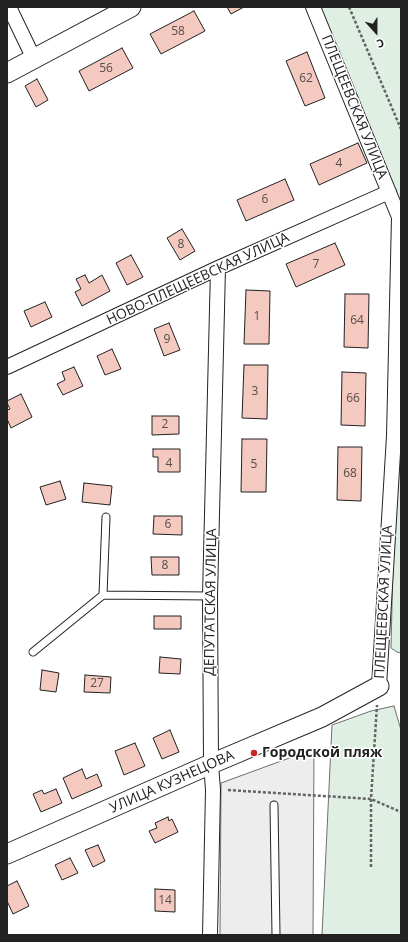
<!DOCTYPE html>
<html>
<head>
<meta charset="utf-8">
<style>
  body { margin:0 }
  #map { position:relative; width:408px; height:942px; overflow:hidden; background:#fff; font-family:"Open Sans",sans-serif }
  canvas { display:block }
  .frame { position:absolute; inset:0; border:8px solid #222; pointer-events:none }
  .north { position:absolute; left:356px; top:12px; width:40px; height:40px; -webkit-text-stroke:3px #fff; paint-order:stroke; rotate:159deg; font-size:11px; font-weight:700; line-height:16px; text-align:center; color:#222 }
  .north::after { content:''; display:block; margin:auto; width:14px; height:18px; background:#222; clip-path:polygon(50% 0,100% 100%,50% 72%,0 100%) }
</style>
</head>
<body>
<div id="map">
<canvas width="408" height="942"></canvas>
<div class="frame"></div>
<div class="north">С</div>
</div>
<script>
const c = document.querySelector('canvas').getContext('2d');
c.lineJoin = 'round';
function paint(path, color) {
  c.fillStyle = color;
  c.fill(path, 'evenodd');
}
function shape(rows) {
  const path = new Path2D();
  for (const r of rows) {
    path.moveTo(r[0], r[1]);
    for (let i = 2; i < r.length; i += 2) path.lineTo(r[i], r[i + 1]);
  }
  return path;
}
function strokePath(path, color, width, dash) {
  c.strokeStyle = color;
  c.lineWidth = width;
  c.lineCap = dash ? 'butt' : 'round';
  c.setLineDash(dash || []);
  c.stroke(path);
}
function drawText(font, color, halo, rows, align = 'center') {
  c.font = font + ' "Open Sans",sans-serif';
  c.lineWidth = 3;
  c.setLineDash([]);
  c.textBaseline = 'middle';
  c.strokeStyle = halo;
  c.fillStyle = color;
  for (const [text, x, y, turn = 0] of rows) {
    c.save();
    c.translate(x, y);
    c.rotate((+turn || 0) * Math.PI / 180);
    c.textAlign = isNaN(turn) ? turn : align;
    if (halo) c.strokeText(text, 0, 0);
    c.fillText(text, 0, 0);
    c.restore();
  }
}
const green = shape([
  [314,7,401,7,401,361,400,217,314,7],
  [401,428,401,653,397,652,391,648,393,562,401,428],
  [394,706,401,730,401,935,322,935,332,725,371,711,394,706]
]);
paint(green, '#e0efe3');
strokePath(green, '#6f6f6f', 1);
const parking = shape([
  [314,749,313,935,220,935,221,783,314,749]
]);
paint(parking, '#ededed');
strokePath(parking, '#6f6f6f', 1);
const building = shape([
  [227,7,244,7,231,14,227,7],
  [194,11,205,31,161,54,150,34,194,11],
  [122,48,133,68,89,91,79,71,122,48],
  [307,52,325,98,305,106,286,61,307,52],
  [37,79,48,100,36,107,25,86,37,79],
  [358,143,367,163,319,185,310,164,358,143],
  [285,179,294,200,246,221,237,200,285,179],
  [182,229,195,251,180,260,167,238,182,229],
  [335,243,345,265,296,287,286,264,335,243],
  [131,255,143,277,127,285,116,263,131,255],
  [85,275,89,283,102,275,110,291,82,306,75,292,81,289,76,279,85,275],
  [246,290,270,291,269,344,244,344,246,290],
  [345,294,369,294,368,348,344,347,345,294],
  [45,302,52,317,31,327,24,311,45,302],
  [169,323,180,350,164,356,154,329,169,323],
  [112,349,121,369,105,375,97,356,112,349],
  [244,365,268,365,267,419,242,418,244,365],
  [74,367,83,386,63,395,57,384,65,380,62,372,74,367],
  [342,372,366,373,365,426,341,425,342,372],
  [21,394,32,417,11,428,7,419,7,410,10,409,7,403,7,401,21,394],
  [152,416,179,416,179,434,152,435,152,416],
  [242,439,267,439,266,492,241,492,242,439],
  [338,447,362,447,361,501,337,500,338,447],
  [153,449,180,449,180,472,158,472,158,457,153,457,153,449],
  [60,481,66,499,46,505,40,487,60,481],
  [84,483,112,486,110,505,82,502,84,483],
  [154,516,182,516,182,535,153,534,154,516],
  [151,557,179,557,179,575,152,575,151,557],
  [154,616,181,616,181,629,154,629,154,616],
  [160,657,181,659,180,674,159,673,160,657],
  [42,670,59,673,56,692,40,690,42,670],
  [85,675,111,677,110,693,84,692,85,675],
  [170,730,179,752,162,759,153,738,170,730],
  [135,743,145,766,124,775,115,751,135,743],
  [82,769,86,779,97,774,102,786,72,799,63,778,82,769],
  [56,789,62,803,41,812,33,794,42,790,44,794,56,789],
  [168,817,169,821,172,819,178,832,155,843,149,831,157,828,155,823,168,817],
  [98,845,105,861,93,867,85,850,98,845],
  [70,858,78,873,62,880,55,865,70,858],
  [17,881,29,906,13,914,7,901,7,886,17,881],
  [155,889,175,890,175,912,155,911,155,889]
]);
paint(building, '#f3c9c0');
strokePath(building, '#222', 1);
const lane = shape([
  [106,517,103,595,210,596],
  [33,652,103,595],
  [274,805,276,935]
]);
const street = shape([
  [9,7,34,59],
  [313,7,399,217,394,436,379,686],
  [7,367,218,268,389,192],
  [210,935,213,790,211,764,210,596,218,268]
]);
const secondary = shape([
  [7,73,131,7],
  [7,854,211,764,322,717,379,686]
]);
strokePath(lane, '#222', 9);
strokePath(street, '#222', 16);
strokePath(secondary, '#222', 21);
strokePath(shape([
  [349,7,401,129],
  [228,790,371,799,401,812],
  [371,867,371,799,377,705]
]), '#646464', 2.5, [3, 2]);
strokePath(lane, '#fff', 7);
strokePath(street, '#fff', 14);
strokePath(secondary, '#fff', 19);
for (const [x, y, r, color] of [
  [254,753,4,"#c62828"]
]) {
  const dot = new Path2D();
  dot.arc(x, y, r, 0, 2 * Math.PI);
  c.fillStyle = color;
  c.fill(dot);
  strokePath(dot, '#fff', 1.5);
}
drawText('12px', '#564c4a', null, [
  ["58",178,32],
  ["56",106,69],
  ["62",306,79],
  ["4",339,164],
  ["6",265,200],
  ["8",181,245],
  ["7",316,265],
  ["1",257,317],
  ["64",357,321],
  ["9",167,340],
  ["3",255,392],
  ["66",353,399],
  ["2",165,425],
  ["4",169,464],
  ["5",254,465],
  ["68",350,474],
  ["6",168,525],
  ["8",165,566],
  ["27",97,684],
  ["14",165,901]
]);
drawText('14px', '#222', '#fff', [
  ["ПЛЕЩЕЕВСКАЯ УЛИЦА",354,107,68],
  ["НОВО-ПЛЕЩЕЕВСКАЯ УЛИЦА",198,279,-25],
  ["ДЕПУТАТСКАЯ УЛИЦА",211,602,-89],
  ["ПЛЕЩЕЕВСКАЯ УЛИЦА",384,602,-87],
  ["УЛИЦА КУЗНЕЦОВА",172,782,-24]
]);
drawText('bold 14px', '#222', '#fff', [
  ["Городской пляж",262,753]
], 'left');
</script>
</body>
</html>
